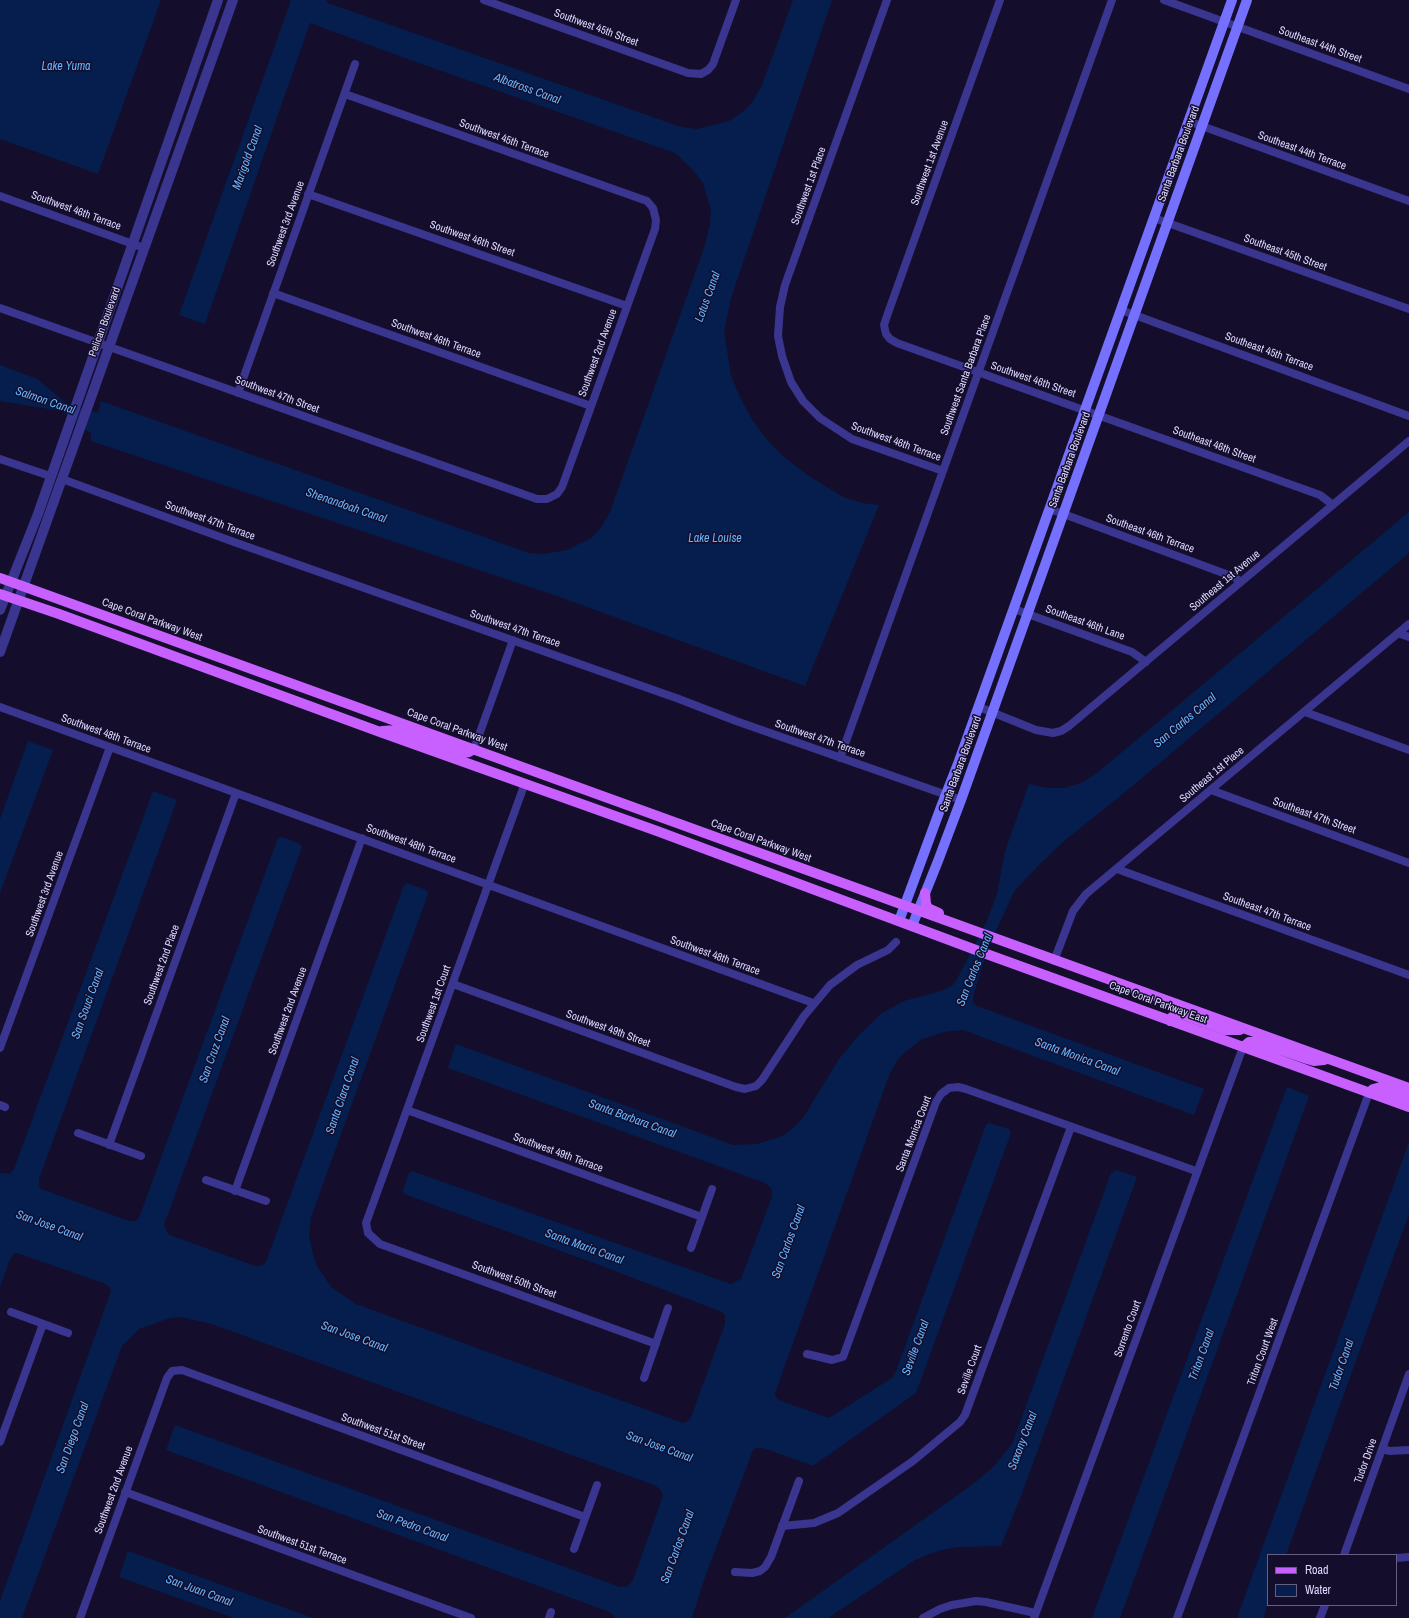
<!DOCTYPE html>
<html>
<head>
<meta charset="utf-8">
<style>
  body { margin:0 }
  #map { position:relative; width:1409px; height:1618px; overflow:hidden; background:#140e2c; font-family:"Archivo Narrow",sans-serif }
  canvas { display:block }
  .legend { position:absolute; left:1267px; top:1554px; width:130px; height:52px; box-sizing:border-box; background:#140e2c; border:1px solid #655f80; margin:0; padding:5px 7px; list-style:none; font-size:12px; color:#ded9ff }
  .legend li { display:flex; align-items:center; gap:8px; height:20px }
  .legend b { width:20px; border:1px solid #655f80 }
</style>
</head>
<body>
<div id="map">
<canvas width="1409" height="1618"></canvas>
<ul class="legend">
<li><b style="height:5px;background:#c760ff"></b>Road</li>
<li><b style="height:11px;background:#051e4e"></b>Water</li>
</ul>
</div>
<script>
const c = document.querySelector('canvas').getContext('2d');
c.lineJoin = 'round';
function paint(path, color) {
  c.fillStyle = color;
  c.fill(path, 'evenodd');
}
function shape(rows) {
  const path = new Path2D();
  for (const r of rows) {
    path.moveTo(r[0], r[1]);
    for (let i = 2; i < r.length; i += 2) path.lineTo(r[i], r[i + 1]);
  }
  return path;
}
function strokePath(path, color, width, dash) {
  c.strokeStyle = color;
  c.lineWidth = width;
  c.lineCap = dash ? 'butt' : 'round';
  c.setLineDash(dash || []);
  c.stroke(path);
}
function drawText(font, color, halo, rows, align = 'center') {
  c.font = font + ' "Archivo Narrow",sans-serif';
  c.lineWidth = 3;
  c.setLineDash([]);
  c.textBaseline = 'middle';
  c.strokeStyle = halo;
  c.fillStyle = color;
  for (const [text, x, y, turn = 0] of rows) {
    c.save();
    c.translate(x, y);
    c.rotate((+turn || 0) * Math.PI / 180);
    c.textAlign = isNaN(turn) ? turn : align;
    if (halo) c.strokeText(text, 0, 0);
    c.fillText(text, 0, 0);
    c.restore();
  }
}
paint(shape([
  [0,0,161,0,98,174,0,139],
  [291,0,326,0,328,3,681,127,697,129,729,121,741,113,752,103,762,85,793,0,832,0,731,298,724,331,731,376,740,397,751,418,768,441,784,457,809,476,843,497,863,503,879,505,805,686,554,595,91,441,91,433,61,411,0,401,0,365,37,379,66,403,98,413,101,401,529,553,543,554,567,550,591,538,601,528,610,512,705,245,710,224,711,210,703,183,693,170,675,153,416,62,310,23,205,324,179,315],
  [1409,512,1409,553,1130,788,1063,842,1041,863,1015,890,998,926,983,964,973,997,973,1002,977,1006,1204,1089,1194,1115,963,1030,944,1032,922,1039,904,1053,898,1059,890,1073,775,1393,776,1398,781,1401,829,1418,892,1378,896,1371,986,1125,989,1123,1009,1129,1011,1133,916,1393,814,1465,811,1465,763,1448,756,1448,753,1450,705,1577,692,1618,615,1618,611,1613,607,1611,166,1450,175,1425,620,1587,628,1586,633,1580,663,1496,660,1489,654,1485,212,1324,180,1317,170,1318,139,1329,122,1346,22,1618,0,1618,0,1601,111,1291,110,1288,106,1284,17,1253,14,1254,10,1259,0,1287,0,1173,10,1174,14,1169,153,791,177,800,39,1179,39,1186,41,1189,129,1221,135,1221,139,1218,278,838,282,837,300,844,302,847,164,1225,166,1230,170,1235,255,1266,263,1265,266,1262,404,885,407,883,426,890,428,894,311,1217,309,1235,313,1255,317,1266,331,1287,356,1304,683,1423,688,1421,691,1417,725,1324,725,1315,722,1312,602,1266,404,1194,403,1190,409,1173,412,1171,731,1284,741,1279,772,1197,772,1189,765,1183,448,1068,456,1044,733,1145,757,1144,780,1137,790,1131,803,1118,839,1059,858,1036,882,1013,904,1001,941,991,953,985,957,979,986,923,997,894,1005,851,1029,784,1047,788,1064,788,1081,783,1097,773],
  [28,741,53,750,0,893,0,819],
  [1287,1087,1309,1096,1120,1618,1092,1618],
  [1409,1142,1409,1214,1315,1474,1286,1555,1268,1555,1268,1604,1263,1618,1237,1618],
  [1116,1170,1137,1177,1024,1488,1001,1546,960,1547,945,1549,930,1554,915,1560,828,1618,785,1618,977,1481,995,1465,1012,1444,1111,1173],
  [128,1551,313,1618,234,1618,119,1577]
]), '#051e4e');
strokePath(shape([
  [484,0,688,73,701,74,708,70,713,64,736,0],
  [887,0,785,285,780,307,778,336,782,356,791,382,803,401,820,418,852,439,943,471],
  [1000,0,888,313,884,325,886,334,890,339,897,343,1320,495,1333,505],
  [1164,0,1409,89],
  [1188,121,1409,201],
  [308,194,627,306],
  [0,196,144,248],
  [1154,218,1409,309],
  [273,293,591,406],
  [0,308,537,499,547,499,557,494,562,487,655,229,656,220,653,208,647,201,345,94],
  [1121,310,1409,416],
  [238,393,355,64],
  [0,459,50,476],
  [62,479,234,542,679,699,736,721,961,800],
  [1050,509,1234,577,1241,582],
  [1014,609,1132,652,1146,662],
  [1398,633,1409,637],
  [0,707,813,1003],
  [979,707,1036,730,1053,733,1061,731,1069,726,1409,441],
  [1305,712,1409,750],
  [474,749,513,640],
  [840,758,1112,0],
  [525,783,366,1223,368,1233,380,1244,656,1344],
  [1211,790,1409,863],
  [1117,869,1409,975],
  [1054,961,1073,911,1086,894,1409,624],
  [453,984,736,1087,745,1089,756,1086,762,1080,804,1016,830,985,857,965,888,950,896,942],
  [0,1048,110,747],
  [0,1105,5,1107],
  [407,1110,702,1217],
  [78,1133,141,1156],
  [109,1145,236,793],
  [206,1180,266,1201],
  [235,1191,362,838],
  [691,1248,712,1189],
  [11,1312,68,1333],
  [807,1354,832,1360,843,1357,936,1102,941,1094,949,1088,958,1087,966,1089,1196,1171],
  [644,1378,668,1308],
  [0,1442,43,1324],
  [1382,1449,1390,1451,1409,1450],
  [125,1492,471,1618],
  [782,1526,814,1523,838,1513,913,1461,960,1422,965,1415,1071,1127],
  [574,1549,597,1485],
  [1344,1555,1409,1374],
  [1396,1558,1409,1557],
  [735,1572,752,1573,760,1571,765,1567,771,1557,799,1481],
  [80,1618,167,1378,172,1371,182,1370,585,1517],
  [549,1618,551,1612],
  [923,1618,940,1609,952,1605,976,1601,986,1602,1035,1613],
  [1034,1618,1243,1047],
  [1177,1618,1369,1093],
  [1320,1618,1325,1605]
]), '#3a358f', 8);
strokePath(shape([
  [0,610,38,514,218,0],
  [0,652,233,0]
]), '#3a358f', 10);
strokePath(shape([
  [899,921,941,807,959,761,1232,0],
  [912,926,938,861,961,800,1247,0]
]), '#7670ff', 10);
strokePath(shape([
  [0,578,1409,1088],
  [0,594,59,614,380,732,657,831,992,956,1409,1107],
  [382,731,397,730,463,753,469,752,474,749],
  [925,893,926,904,928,908,939,913],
  [1170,1021,1172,1017,1176,1014,1182,1014,1226,1030,1240,1030],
  [1243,1047,1249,1042,1258,1042,1307,1059,1314,1061,1324,1060],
  [1369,1093,1373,1089,1381,1087,1409,1097]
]), '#c760ff', 10);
drawText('11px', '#ded9ff', '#140e2c', [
  ["Southwest 45th Street",596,28,20],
  ["Southeast 44th Street",1320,45,20],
  ["Southwest 45th Terrace",504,139,20],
  ["Southeast 44th Terrace",1302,151,20],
  ["Santa Barbara Boulevard",1179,154,-70],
  ["Southwest 1st Avenue",930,163,-70],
  ["Southwest 1st Place",809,186,-70],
  ["Southwest 46th Terrace",76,211,20],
  ["Southwest 3rd Avenue",286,224,-70],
  ["Southwest 46th Street",472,239,19],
  ["Southeast 45th Street",1285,253,20],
  ["Pelican Boulevard",105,322,-70],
  ["Southwest 46th Terrace",436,339,20],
  ["Southeast 45th Terrace",1269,352,20],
  ["Southwest 2nd Avenue",598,353,-70],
  ["Southwest Santa Barbara Place",966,375,-70],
  ["Southwest 46th Street",1033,380,19],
  ["Southwest 47th Street",277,395,20],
  ["Southwest 46th Terrace",896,442,20],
  ["Southeast 46th Street",1214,445,20],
  ["Santa Barbara Boulevard",1070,460,-70],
  ["Southwest 47th Terrace",210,521,20],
  ["Southeast 46th Terrace",1150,534,20],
  ["Southeast 1st Avenue",1225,581,-40],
  ["Cape Coral Parkway West",152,620,20],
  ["Southeast 46th Lane",1085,623,20],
  ["Southwest 47th Terrace",515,629,19],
  ["Cape Coral Parkway West",457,730,20],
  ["Southwest 48th Terrace",106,734,20],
  ["Southwest 47th Terrace",820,739,19],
  ["Santa Barbara Boulevard",961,764,-70],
  ["Southeast 1st Place",1212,775,-40],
  ["Southeast 47th Street",1314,816,20],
  ["Cape Coral Parkway West",761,841,20],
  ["Southwest 48th Terrace",411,844,20],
  ["Southwest 3rd Avenue",45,894,-70],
  ["Southeast 47th Terrace",1267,912,20],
  ["Southwest 48th Terrace",715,956,20],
  ["Southwest 2nd Place",162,965,-70],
  ["Cape Coral Parkway East",1158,1003,20],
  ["Southwest 1st Court",434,1004,-70],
  ["Southwest 2nd Avenue",288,1011,-70],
  ["Southwest 49th Street",608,1029,20],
  ["Santa Monica Court",914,1134,-69],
  ["Southwest 49th Terrace",558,1153,20],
  ["Southwest 50th Street",514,1280,20],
  ["Sorrento Court",1128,1329,-70],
  ["Triton Court West",1263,1352,-70],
  ["Seville Court",970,1370,-70],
  ["Southwest 51st Street",383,1432,20],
  ["Tudor Drive",1366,1461,-70],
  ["Southwest 2nd Avenue",114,1490,-70],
  ["Southwest 51st Terrace",302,1545,20]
]);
drawText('italic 12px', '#67b6ff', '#140e2c', [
  ["Lake Yuma",66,67],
  ["Albatross Canal",527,89,20],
  ["Marigold Canal",248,158,-70],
  ["Lotus Canal",708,297,-70],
  ["Salmon Canal",45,401,19],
  ["Shenandoah Canal",346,506,19],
  ["Lake Louise",715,539],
  ["San Carlos Canal",1185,721,-40],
  ["San Carlos Canal",975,970,-68],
  ["San Souci Canal",88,1004,-70],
  ["San Cruz Canal",215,1050,-70],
  ["Santa Monica Canal",1077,1057,20],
  ["Santa Clara Canal",343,1096,-71],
  ["Santa Barbara Canal",632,1119,20],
  ["San Jose Canal",49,1226,20],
  ["San Carlos Canal",789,1242,-70],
  ["Santa Maria Canal",584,1247,20],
  ["San Jose Canal",354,1337,20],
  ["Seville Canal",916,1348,-70],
  ["Triton Canal",1202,1355,-70],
  ["Tudor Canal",1342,1365,-71],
  ["San Diego Canal",73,1438,-70],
  ["Saxony Canal",1023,1441,-69],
  ["San Jose Canal",659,1447,20],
  ["San Pedro Canal",412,1526,20],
  ["San Carlos Canal",678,1547,-70],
  ["San Juan Canal",199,1591,20]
]);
</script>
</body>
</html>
